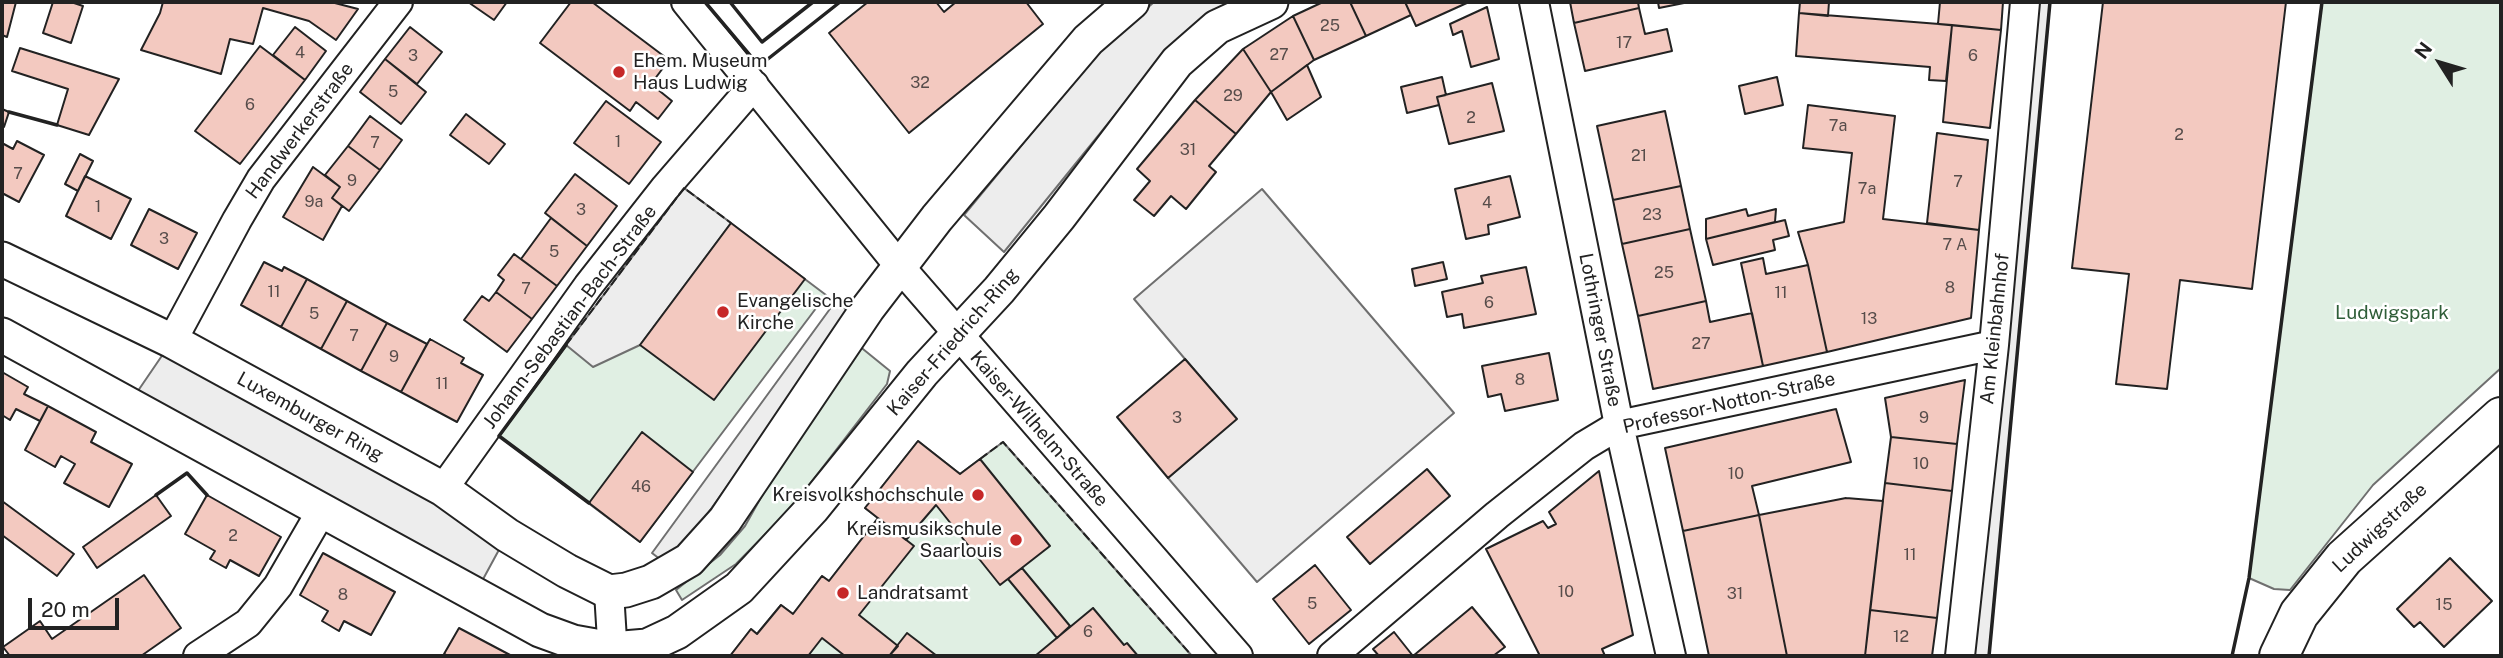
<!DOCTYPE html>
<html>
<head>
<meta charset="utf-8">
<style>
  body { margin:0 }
  #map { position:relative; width:2503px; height:658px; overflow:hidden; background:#fff; font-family:"Public Sans",sans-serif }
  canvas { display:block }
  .frame { position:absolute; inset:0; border:4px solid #222; pointer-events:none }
  .north { position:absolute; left:2405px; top:28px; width:70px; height:70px; -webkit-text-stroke:5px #fff; paint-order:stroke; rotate:307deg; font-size:19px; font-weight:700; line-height:28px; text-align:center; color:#222 }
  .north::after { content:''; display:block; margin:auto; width:24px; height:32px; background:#222; clip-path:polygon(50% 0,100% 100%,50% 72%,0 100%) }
  .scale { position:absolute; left:28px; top:598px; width:91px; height:32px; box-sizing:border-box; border:4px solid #222; border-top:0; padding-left:9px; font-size:21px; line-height:24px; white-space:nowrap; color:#222; -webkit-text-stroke:5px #fff; paint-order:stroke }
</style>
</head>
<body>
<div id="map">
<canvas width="2503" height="658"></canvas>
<div class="frame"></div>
<div class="north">N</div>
<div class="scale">20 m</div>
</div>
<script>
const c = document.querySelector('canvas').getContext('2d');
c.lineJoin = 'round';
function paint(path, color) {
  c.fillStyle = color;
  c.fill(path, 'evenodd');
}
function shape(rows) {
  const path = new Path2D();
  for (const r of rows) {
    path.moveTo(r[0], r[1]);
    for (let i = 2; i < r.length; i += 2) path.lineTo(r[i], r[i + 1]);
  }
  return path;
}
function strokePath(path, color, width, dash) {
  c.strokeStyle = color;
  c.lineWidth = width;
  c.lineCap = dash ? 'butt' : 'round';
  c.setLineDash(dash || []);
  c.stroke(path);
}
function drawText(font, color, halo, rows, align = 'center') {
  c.font = font + ' "Public Sans",sans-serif';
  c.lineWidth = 5;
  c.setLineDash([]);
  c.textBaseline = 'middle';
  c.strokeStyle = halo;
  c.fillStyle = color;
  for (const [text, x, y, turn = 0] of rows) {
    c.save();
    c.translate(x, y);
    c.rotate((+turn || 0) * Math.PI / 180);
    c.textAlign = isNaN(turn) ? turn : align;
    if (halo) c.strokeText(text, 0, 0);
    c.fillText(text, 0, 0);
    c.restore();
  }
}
const green = shape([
  [2322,2,2501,2,2501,368,2373,485,2290,590,2274,589,2249,578,2322,2],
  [684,188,826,295,640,542,499,436,684,188],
  [858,345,890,371,887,384,792,507,736,564,682,600,676,590,720,555,745,526,797,433,858,345],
  [918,441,960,474,1003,442,1192,656,730,656,751,629,757,634,781,605,793,614,822,576,829,581,878,518,865,508,918,441]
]);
paint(green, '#e0efe3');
strokePath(green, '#6f6f6f', 2);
const parking = shape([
  [1154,2,1240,2,1166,52,1004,252,964,215,1100,50,1154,2],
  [2025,2,2050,2,1989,656,1960,656,2025,2],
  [684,188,731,223,640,345,593,367,566,345,684,188],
  [1262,189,1454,413,1257,582,1168,478,1236,419,1134,299,1262,189],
  [835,302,850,312,670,567,652,553,835,302],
  [172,341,507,535,475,594,129,404,172,341]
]);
paint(parking, '#ededed');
strokePath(parking, '#6f6f6f', 2);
const building = shape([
  [2,2,16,2,7,37,2,35,2,2],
  [53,2,71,2,83,6,71,43,43,33,53,2],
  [163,2,331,2,358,9,336,40,309,21,263,8,253,44,230,39,221,74,141,50,160,13,163,2],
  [468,2,507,2,494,20,468,2],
  [571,2,592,2,669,60,651,84,672,101,658,119,636,102,630,111,540,43,571,2],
  [868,2,936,2,944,12,956,2,1026,2,1043,24,909,133,829,33,868,2],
  [1323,2,1350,2,1366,36,1314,60,1293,16,1323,2],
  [1350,2,1405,2,1411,15,1366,36,1350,2],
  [1405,2,1469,2,1416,26,1405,2],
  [1570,2,1638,2,1639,8,1574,23,1570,2],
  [1658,2,1689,2,1659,8,1658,2],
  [1800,2,1829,2,1828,16,1799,13,1800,2],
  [1940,2,2003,2,2001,30,1938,24,1940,2],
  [2103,2,2286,2,2252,289,2180,280,2167,389,2116,384,2129,274,2072,268,2103,2],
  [1487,7,1499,59,1471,67,1462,31,1453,35,1450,24,1487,7],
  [1639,8,1645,34,1667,29,1672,51,1585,71,1574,23,1639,8],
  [1799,13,1952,25,1946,81,1929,80,1930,67,1796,56,1799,13],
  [1293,16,1314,60,1271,92,1243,49,1293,16],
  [1952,25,2001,30,1990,128,1943,122,1952,25],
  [295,27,326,51,305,80,273,55,295,27],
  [410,27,442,52,417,84,385,59,410,27],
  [260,46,305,80,240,164,195,131,260,46],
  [20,48,119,79,89,135,57,125,68,89,12,71,20,48],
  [1243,49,1271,92,1236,134,1195,100,1243,49],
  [385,59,426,92,401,124,360,92,385,59],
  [1307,65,1321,97,1287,120,1271,92,1307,65],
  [1442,77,1446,95,1437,97,1439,105,1407,113,1401,87,1442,77],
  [1777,77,1783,105,1745,114,1739,86,1777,77],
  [1492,83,1504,131,1449,144,1437,97,1492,83],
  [1195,100,1236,134,1209,166,1216,172,1186,209,1171,196,1154,216,1134,200,1150,181,1137,169,1195,100],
  [606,101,661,142,629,184,574,143,606,101],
  [1808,105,1895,116,1883,219,1979,230,1971,318,1827,352,1808,265,1798,232,1844,222,1852,153,1803,148,1808,105],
  [2,109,9,112,4,127,2,127,2,109],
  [1665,111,1681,186,1613,200,1597,126,1665,111],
  [466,114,505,144,489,164,450,135,466,114],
  [370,116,402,140,380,170,348,146,370,116],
  [1937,133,1988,140,1979,230,1927,223,1937,133],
  [17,141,44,155,19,202,2,193,2,143,13,149,17,141],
  [348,146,380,170,349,211,332,198,340,187,325,175,348,146],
  [80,154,93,161,78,191,65,184,80,154],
  [313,167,340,187,332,198,342,206,323,240,283,217,313,167],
  [575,174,617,206,587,246,545,213,575,174],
  [85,176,131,199,111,239,66,216,85,176],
  [1510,176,1520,217,1488,225,1489,234,1466,239,1455,189,1510,176],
  [1681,186,1690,229,1622,244,1613,200,1681,186],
  [149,209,197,233,178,269,131,245,149,209],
  [1746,209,1748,216,1776,209,1775,222,1706,239,1706,219,1746,209],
  [551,218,587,246,557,286,521,259,551,218],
  [1785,220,1789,236,1773,240,1775,250,1713,265,1706,239,1785,220],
  [731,223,805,279,714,400,640,345,731,223],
  [1690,229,1706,301,1638,316,1622,244,1690,229],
  [514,254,557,286,532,319,496,292,504,280,498,275,514,254],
  [1763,258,1766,274,1808,265,1827,352,1763,366,1741,263,1763,258],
  [264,262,282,271,284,267,307,279,281,327,241,305,264,262],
  [1443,262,1447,279,1415,286,1412,269,1443,262],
  [1526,267,1536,314,1464,328,1462,314,1447,317,1442,292,1483,283,1481,276,1526,267],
  [307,279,347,301,321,349,281,327,307,279],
  [496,292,532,319,507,352,464,320,482,296,489,301,496,292],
  [347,301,387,323,361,371,321,349,347,301],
  [1706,301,1710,322,1752,313,1763,366,1653,389,1638,316,1706,301],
  [387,323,427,344,401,392,361,371,387,323],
  [430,339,464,358,461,363,483,375,457,422,401,392,430,339],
  [1549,353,1558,400,1505,411,1501,394,1488,397,1482,366,1549,353],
  [1185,359,1237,419,1168,478,1117,417,1185,359],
  [2,372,28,387,24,394,48,406,40,421,16,409,10,420,2,415,2,372],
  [1965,380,1957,444,1891,437,1885,398,1965,380],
  [48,406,96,432,91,442,132,464,109,507,64,483,75,464,61,456,55,467,25,450,48,406],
  [1836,409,1851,462,1752,486,1759,515,1683,531,1665,448,1836,409],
  [642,432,693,472,640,542,589,503,642,432],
  [1891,437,1957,444,1952,491,1885,483,1891,437],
  [918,441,960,474,980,459,1050,546,1000,585,936,505,906,540,865,508,918,441],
  [1427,469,1450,496,1370,564,1347,537,1427,469],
  [1599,471,1633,635,1602,649,1605,656,1540,656,1486,549,1543,521,1548,528,1556,524,1549,512,1599,471],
  [1885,483,1952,491,1937,618,1870,610,1885,483],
  [156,495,171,516,97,568,83,547,156,495],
  [207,495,281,537,259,576,230,560,226,568,210,559,215,551,185,534,207,495],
  [1846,498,1883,501,1865,656,1787,656,1759,515,1846,498],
  [2,501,74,554,57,576,2,535,2,501],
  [1759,515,1787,656,1709,656,1683,531,1759,515],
  [878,518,914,546,859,615,898,646,889,656,845,656,822,638,808,656,730,656,751,629,757,634,781,605,793,614,822,576,829,581,878,518],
  [323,553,395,592,371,635,344,621,339,631,322,621,328,611,300,595,323,553],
  [2450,558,2492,601,2444,647,2420,622,2414,627,2397,609,2450,558],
  [1315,565,1351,610,1309,644,1273,599,1315,565],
  [1022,568,1070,626,1057,638,1008,579,1022,568],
  [144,575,181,628,141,656,10,656,3,647,40,621,52,639,144,575],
  [1472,607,1505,647,1493,656,1379,656,1373,649,1394,632,1413,656,1472,607],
  [1093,608,1124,645,1127,643,1138,656,1035,656,1093,608],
  [1870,610,1937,618,1932,656,1865,656,1870,610],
  [459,628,512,656,448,656,444,654,459,628],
  [907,633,937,656,889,656,907,633]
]);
paint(building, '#f3c9c0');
strokePath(building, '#222', 2);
const minor = shape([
  [686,2,900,267,1238,656],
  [1534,2,1619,425,1671,656],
  [172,341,237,220,261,179,398,2],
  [443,489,588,286,665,188,754,85],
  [609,592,613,656],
  [198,656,248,623,278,586,322,510],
  [1332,656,1497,515,1584,446,1619,425,1994,345],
  [1960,656,1994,345,2025,2]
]);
const tertiary = shape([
  [2,259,172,341,443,489,507,535,567,571,609,592,626,590,651,582,689,560,725,520,868,308,937,218,1088,40,1132,2],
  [2,335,540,630,573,642,612,649,647,646,677,632,739,588,812,509,922,373,999,290,1059,217,1177,62,1217,27,1271,2]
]);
const primary = shape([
  [2279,656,2299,614,2344,558,2501,417]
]);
strokePath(minor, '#222', 32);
strokePath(tertiary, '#222', 37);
strokePath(primary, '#222', 42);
strokePath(minor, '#fff', 28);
strokePath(tertiary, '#fff', 33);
strokePath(primary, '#fff', 38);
strokePath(shape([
  [566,345,684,188,731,223],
  [980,459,1003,442,1192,656]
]), '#222', 2, [9, 3.5]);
strokePath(shape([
  [705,2,759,66,840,2],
  [730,2,762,42,813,2],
  [9,112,57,125],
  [566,345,499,436,589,503],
  [156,495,187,473,207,495],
  [1989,656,2050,2],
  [2232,656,2249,578,2322,2]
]), '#222', 3.5);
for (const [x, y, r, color] of [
  [619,72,7,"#c62828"],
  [723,312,7,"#c62828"],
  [978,495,7,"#c62828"],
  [1016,540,7,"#c62828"],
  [843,593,7,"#c62828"]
]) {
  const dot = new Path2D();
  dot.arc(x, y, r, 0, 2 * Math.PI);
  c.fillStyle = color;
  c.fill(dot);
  strokePath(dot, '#fff', 2.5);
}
drawText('16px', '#564c4a', null, [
  ["25",1330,26],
  ["17",1624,43],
  ["4",300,53],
  ["27",1279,55],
  ["3",413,56],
  ["6",1973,56],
  ["32",920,83],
  ["5",393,92],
  ["29",1233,96],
  ["6",250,105],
  ["2",1471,118],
  ["7a",1838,126],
  ["2",2179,135],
  ["1",618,142],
  ["7",375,143],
  ["31",1188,150],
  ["21",1639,156],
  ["7",18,174],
  ["9",352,181],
  ["7",1958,182],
  ["7a",1867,189],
  ["9a",314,202],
  ["4",1487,203],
  ["1",98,207],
  ["3",581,210],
  ["23",1652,215],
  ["3",164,239],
  ["7 A",1955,245],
  ["5",554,252],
  ["25",1664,273],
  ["8",1950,288],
  ["7",526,289],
  ["11",274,292],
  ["11",1781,293],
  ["6",1489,303],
  ["5",314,314],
  ["13",1869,319],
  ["7",354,336],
  ["27",1701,344],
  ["9",394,357],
  ["8",1520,380],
  ["11",442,384],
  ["3",1177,418],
  ["9",1924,418],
  ["10",1921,464],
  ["10",1736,474],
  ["46",641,487],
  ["2",233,536],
  ["11",1910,555],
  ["10",1566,592],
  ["31",1735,594],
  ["8",343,595],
  ["5",1312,604],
  ["15",2444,605],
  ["6",1088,632],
  ["12",1901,637]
]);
drawText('19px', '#222', '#fff', [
  ["Ehem. Museum",633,61],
  ["Haus Ludwig",633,83],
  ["Evangelische",737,301],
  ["Kirche",737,323],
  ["Kreisvolkshochschule",964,495,"right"],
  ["Kreismusikschule",1002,529,"right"],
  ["Saarlouis",1002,551,"right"],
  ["Landratsamt",857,593]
], 'left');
drawText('19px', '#222', '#fff', [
  ["Handwerkerstraße",300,131,-53],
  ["Johann-Sebastian-Bach-Straße",570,317,-53],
  ["Am Kleinbahnhof",1995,329,-84],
  ["Lothringer Straße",1600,330,79],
  ["Kaiser-Friedrich-Ring",953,342,-49],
  ["Professor-Notton-Straße",1729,403,-13],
  ["Luxemburger Ring",310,417,29],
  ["Kaiser-Wilhelm-Straße",1039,429,49],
  ["Ludwigstraße",2380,528,-43]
]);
drawText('19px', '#2f5e38', '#fff', [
  ["Ludwigspark",2392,313]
]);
</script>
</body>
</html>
